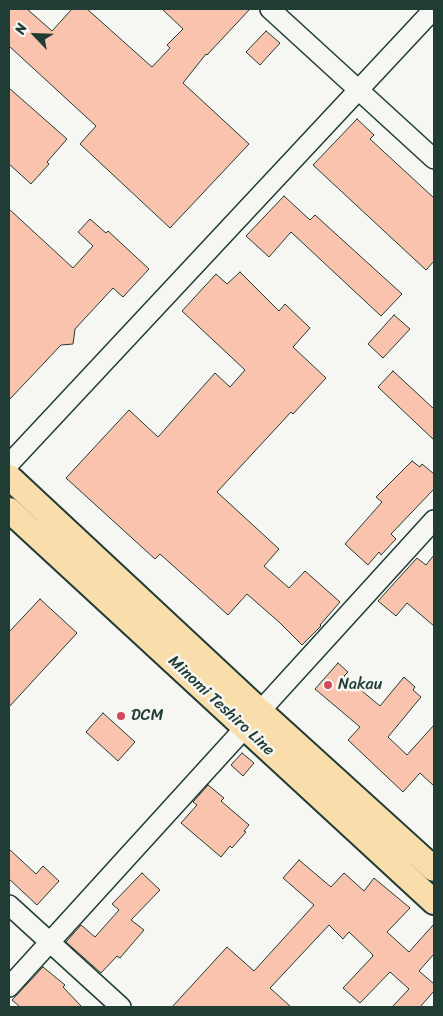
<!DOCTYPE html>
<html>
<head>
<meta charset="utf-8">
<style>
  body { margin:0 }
  #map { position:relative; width:443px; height:1016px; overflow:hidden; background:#f6f6f2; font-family:Sriracha,sans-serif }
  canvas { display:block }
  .frame { position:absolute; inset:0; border:10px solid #1f3d34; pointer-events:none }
  .north { position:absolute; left:10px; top:10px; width:50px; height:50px; -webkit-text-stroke:4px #f6f6f2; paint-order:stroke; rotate:294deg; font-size:14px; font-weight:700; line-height:20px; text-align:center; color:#1f3d34 }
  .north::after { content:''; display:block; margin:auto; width:18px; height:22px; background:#1f3d34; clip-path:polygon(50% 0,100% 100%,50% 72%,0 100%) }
</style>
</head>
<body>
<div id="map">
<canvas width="443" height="1016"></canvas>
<div class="frame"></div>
<div class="north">N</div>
</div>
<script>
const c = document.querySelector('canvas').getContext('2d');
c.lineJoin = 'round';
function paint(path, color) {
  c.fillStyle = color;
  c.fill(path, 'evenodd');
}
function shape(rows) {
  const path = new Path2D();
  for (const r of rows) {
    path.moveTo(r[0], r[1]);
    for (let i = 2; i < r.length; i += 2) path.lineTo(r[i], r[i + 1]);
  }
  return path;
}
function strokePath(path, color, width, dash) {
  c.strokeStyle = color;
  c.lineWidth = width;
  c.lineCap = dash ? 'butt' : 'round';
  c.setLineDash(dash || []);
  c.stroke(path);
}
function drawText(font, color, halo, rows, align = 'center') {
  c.font = font + ' Sriracha,sans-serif';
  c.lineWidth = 5;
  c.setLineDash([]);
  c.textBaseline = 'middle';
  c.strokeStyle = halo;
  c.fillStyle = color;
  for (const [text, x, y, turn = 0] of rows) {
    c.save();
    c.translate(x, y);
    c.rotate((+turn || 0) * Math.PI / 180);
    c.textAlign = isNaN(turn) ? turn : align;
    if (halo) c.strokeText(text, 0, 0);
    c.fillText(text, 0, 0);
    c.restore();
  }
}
const building = shape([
  [9,9,27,9,52,31,72,9,87,9,152,67,170,48,167,45,183,29,162,9,250,9,207,55,206,54,183,83,249,144,170,228,80,144,96,126,9,46,9,9],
  [266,31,280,43,260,65,246,52,266,31],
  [9,88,67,139,47,162,49,164,31,184,9,164,9,88],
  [357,119,374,135,370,139,434,198,434,261,426,270,313,165,357,119],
  [284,196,310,220,315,215,402,294,381,316,291,232,269,257,246,236,284,196],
  [9,209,73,268,93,246,78,232,90,219,106,233,108,231,149,269,123,297,113,288,75,329,73,344,61,345,9,400,9,209],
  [240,272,279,311,285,304,310,328,293,347,326,378,293,414,291,412,217,492,279,549,264,566,289,588,305,571,340,602,320,625,321,626,302,645,279,622,247,594,228,615,160,554,155,559,66,478,129,410,158,437,215,373,230,387,245,370,182,311,216,274,227,284,240,272],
  [394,315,410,329,383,358,368,344,394,315],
  [393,371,434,409,434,440,378,387,393,371],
  [412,461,420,467,422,464,434,474,434,489,391,534,396,539,381,555,379,552,368,565,345,544,382,502,376,497,412,461],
  [434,555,434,626,407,603,396,616,378,601,417,558,426,565,434,555],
  [40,599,77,633,9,707,9,632,40,599],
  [338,663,348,672,344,676,380,706,404,677,415,687,413,690,421,697,388,737,407,755,434,725,434,786,420,773,403,792,348,740,360,727,315,689,338,663],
  [103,713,135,742,118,761,86,732,103,713],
  [242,753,254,763,243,776,231,765,242,753],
  [208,785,224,798,221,801,249,825,244,831,246,832,232,848,230,846,221,857,181,823,197,805,193,802,208,785],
  [9,849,36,874,43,866,59,881,37,905,9,879,9,849],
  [299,860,331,887,344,873,364,891,374,878,410,908,387,932,409,952,434,924,434,954,419,971,434,984,434,991,420,1007,392,1007,409,989,390,972,360,1003,343,988,373,956,372,954,349,932,343,939,329,925,270,988,291,1007,172,1007,227,947,254,971,314,905,283,878,299,860],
  [142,873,160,890,131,920,144,930,120,958,117,956,101,973,66,942,81,925,95,937,119,910,112,904,142,873],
  [43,967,65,985,63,987,82,1007,20,1007,12,1000,43,967]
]);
paint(building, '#fac3ad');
strokePath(building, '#1f3d34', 1);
const minor = shape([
  [270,9,434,159],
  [9,464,434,9],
  [9,905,121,1007],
  [9,987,434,520]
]);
const major = shape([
  [9,477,260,711,434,869],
  [9,510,434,902]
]);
strokePath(minor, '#1f3d34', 22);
strokePath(major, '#1f3d34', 28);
strokePath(minor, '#f6f6f2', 19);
strokePath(major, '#f9deab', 24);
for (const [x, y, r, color] of [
  [328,685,5,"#d1495b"],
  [121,716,5,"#d1495b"]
]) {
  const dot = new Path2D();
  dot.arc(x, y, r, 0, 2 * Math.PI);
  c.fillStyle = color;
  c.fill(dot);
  strokePath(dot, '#f6f6f2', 2);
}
drawText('16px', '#1f3d34', '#f6f6f2', [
  ["Nakau",338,685],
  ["DCM",131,716]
], 'left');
drawText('16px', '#1f3d34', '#f6f6f2', [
  ["Minomi Teshiro Line",221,706,43]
]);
</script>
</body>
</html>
